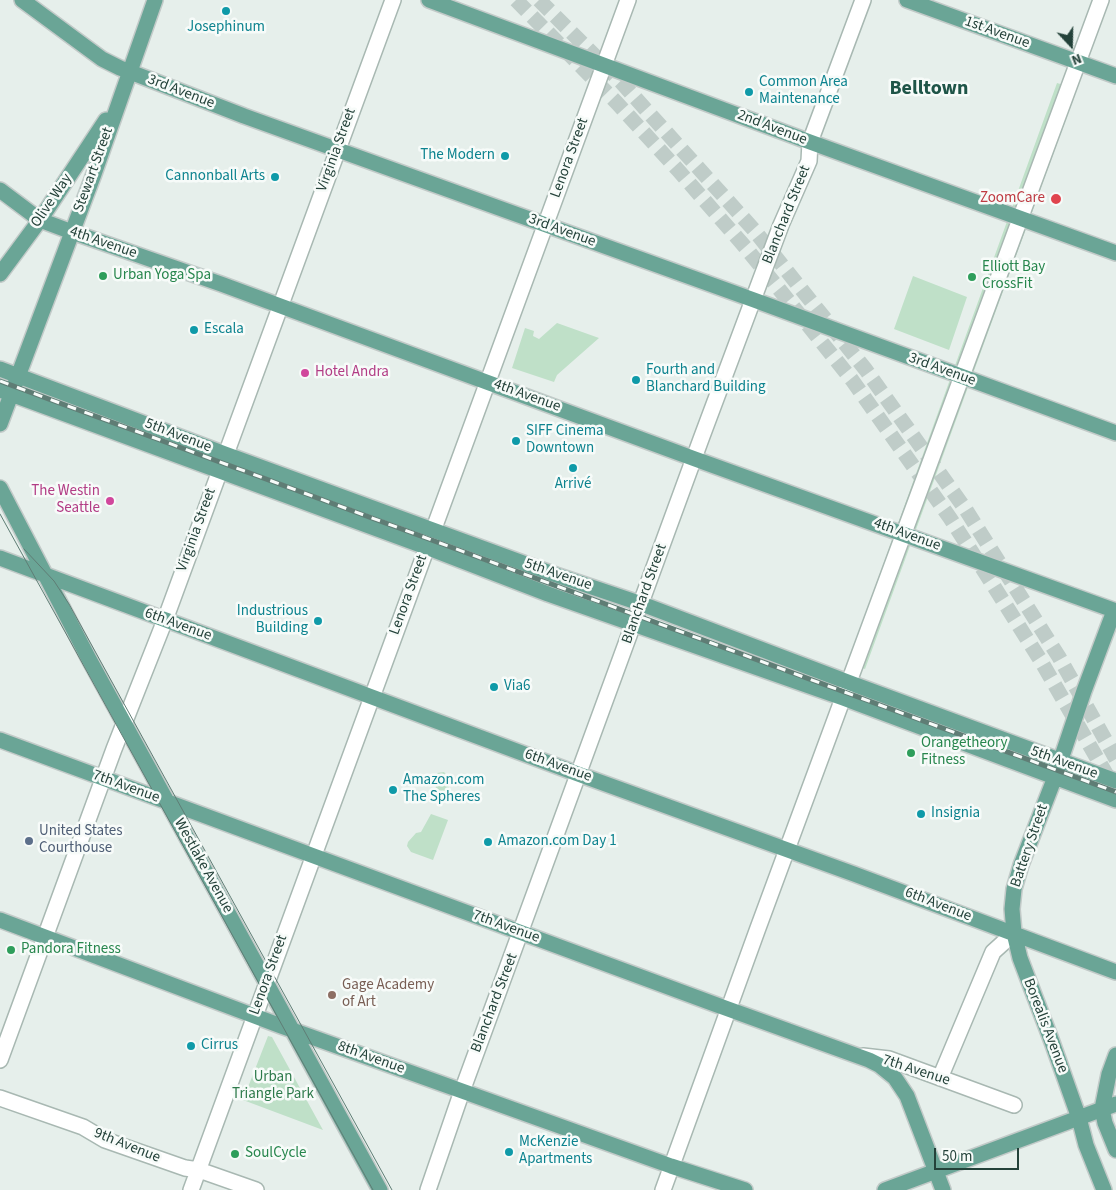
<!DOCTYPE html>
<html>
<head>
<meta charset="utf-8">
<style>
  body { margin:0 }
  #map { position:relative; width:1116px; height:1190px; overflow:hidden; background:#e6efeb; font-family:"Source Sans 3",sans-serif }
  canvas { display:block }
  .north { position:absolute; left:1046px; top:20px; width:50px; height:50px; -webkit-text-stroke:4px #f7fbf9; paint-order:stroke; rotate:159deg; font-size:14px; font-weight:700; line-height:20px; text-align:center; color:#24423a }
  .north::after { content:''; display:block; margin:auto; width:18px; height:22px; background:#24423a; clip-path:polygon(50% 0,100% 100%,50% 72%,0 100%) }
  .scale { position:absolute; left:934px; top:1148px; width:85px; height:22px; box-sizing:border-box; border:2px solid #24423a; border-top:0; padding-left:6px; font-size:15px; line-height:18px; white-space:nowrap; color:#24423a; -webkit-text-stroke:4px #f7fbf9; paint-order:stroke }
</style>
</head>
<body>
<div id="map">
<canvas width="1116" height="1190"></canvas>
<div class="north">N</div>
<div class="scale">50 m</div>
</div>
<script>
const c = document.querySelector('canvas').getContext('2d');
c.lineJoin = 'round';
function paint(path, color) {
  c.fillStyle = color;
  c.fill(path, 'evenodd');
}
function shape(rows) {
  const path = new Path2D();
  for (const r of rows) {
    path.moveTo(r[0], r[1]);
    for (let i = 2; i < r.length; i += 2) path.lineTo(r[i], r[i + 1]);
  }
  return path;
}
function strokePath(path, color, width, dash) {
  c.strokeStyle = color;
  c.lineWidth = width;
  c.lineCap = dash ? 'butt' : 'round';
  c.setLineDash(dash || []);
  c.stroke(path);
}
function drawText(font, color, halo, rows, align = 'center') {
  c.font = font + ' "Source Sans 3",sans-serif';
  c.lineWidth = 5;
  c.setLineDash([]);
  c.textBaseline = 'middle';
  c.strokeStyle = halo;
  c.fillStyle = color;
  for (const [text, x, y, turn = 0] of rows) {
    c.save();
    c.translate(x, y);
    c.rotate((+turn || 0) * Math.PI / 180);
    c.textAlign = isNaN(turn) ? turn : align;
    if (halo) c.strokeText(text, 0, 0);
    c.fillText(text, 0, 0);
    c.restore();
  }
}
paint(shape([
  [1057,83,1077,89,865,669,848,662],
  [913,276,967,297,949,350,894,329],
  [557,323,599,338,557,375,554,382,512,368,525,328,534,331,533,336,539,339],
  [444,772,449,778,446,783,450,789,449,794,445,800,435,796,437,773],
  [431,814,448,820,433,860,411,852,407,846,408,842,416,833,421,832],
  [268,1036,272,1037,323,1130,243,1100]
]), '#bfe0c8');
strokePath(shape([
  [516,0,617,103,678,170,746,248,852,380,950,518,993,585,1041,661,1116,791],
  [539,0,622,83,754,230,866,370,966,510,1059,657,1116,759]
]), '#bfccc8', 15, [15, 8]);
const minor = shape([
  [863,1056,889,1059,1014,1105],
  [0,1060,114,749,165,620,393,0],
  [940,1078,993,952,1014,933],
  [0,1098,83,1127,105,1140,185,1168,199,1170,256,1190],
  [191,1190,628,0],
  [428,1190,461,1094,701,439,781,225,809,161,810,142,863,0],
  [663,1190,758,928,1101,0]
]);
const major = shape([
  [22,0,102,59,120,68,244,116,754,300,1116,433],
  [429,0,810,142,1116,253],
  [907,0,1116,76],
  [0,190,40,220,72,232,221,284,695,459,1116,611],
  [0,274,40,220,106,120],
  [0,369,225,454,556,575,642,604,853,684,1116,781],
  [0,390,426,547,548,594,843,698,1116,800],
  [0,424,94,174,155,0],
  [0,488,89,659,380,1190],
  [0,558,578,774,854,874,1116,972],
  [0,740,717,1005,869,1060,879,1065,895,1078,907,1096,943,1190],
  [0,920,281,1026,671,1166,745,1190],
  [1116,1055,1109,1074,1102,1109,1105,1123,1116,1150],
  [885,1190,1116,1104],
  [1104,1190,1086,1145,1079,1118,1052,1042,1020,958,1014,933,1012,909,1014,889,1021,865,1055,777,1084,691,1114,611]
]);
strokePath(minor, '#a8b8b2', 18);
strokePath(major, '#c2cac8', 18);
strokePath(minor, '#fff', 15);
strokePath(major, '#6aa596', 15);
strokePath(shape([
  [0,514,373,1190],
  [24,549,54,581,69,604,392,1190]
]), '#5f7d75', 1);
const rail = shape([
  [0,381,1116,792]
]);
strokePath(rail, '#5f7d75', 5);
strokePath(rail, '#f7fbf9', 3, [9]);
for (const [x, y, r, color] of [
  [226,11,5,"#0f9aa8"],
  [749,92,5,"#0f9aa8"],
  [505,156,5,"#0f9aa8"],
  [275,177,5,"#0f9aa8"],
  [1056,199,6,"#e0444e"],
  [103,276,5,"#2e9e5b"],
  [972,277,5,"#2e9e5b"],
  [194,330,5,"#0f9aa8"],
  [305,373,5,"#d1479c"],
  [636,380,5,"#0f9aa8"],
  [516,441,5,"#0f9aa8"],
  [573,468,5,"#0f9aa8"],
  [110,501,5,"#d1479c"],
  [318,621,5,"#0f9aa8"],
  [494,687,5,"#0f9aa8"],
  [911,753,5,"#2e9e5b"],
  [393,790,5,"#0f9aa8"],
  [921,814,5,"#0f9aa8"],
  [29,841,5,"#5c6f8a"],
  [488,842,5,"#0f9aa8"],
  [11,950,5,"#2e9e5b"],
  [332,995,5,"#8d6e63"],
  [191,1046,5,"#0f9aa8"],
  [509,1152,5,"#0f9aa8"],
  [235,1154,5,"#2e9e5b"]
]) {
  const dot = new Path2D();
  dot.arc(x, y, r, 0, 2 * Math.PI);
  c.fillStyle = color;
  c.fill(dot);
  strokePath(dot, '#f7fbf9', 2);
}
drawText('15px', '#0d838f', '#f7fbf9', [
  ["Josephinum",226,28,"center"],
  ["Common Area",759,83],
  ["Maintenance",759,100],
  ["The Modern",495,156,"right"],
  ["Cannonball Arts",265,177,"right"],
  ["Escala",204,330],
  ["Fourth and",646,371],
  ["Blanchard Building",646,388],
  ["SIFF Cinema",526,432],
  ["Downtown",526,449],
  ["Arrivé",573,485,"center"],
  ["Industrious",308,612,"right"],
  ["Building",308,629,"right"],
  ["Via6",504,687],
  ["Amazon.com",403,781],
  ["The Spheres",403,798],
  ["Insignia",931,814],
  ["Amazon.com Day 1",498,842],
  ["Cirrus",201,1046],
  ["McKenzie",519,1143],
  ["Apartments",519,1160]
], 'left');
drawText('15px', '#24423a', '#f7fbf9', [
  ["1st Avenue",997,33,20],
  ["3rd Avenue",181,92,21],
  ["2nd Avenue",772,128,21],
  ["Virginia Street",337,150,-70],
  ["Lenora Street",570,158,-70],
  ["Stewart Street",94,170,-70],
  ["Olive Way",52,201,-56],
  ["Blanchard Street",787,215,-68],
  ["3rd Avenue",562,231,20],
  ["4th Avenue",103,243,19],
  ["3rd Avenue",942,370,20],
  ["4th Avenue",527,396,20],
  ["5th Avenue",178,436,21],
  ["Virginia Street",197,530,-70],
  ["4th Avenue",907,535,20],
  ["5th Avenue",558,575,19],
  ["Blanchard Street",645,594,-70],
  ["Lenora Street",409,595,-70],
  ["6th Avenue",178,625,20],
  ["5th Avenue",1064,763,20],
  ["6th Avenue",558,766,20],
  ["7th Avenue",126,787,20],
  ["Battery Street",1030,846,-71],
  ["Westlake Avenue",203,866,61],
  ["6th Avenue",938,905,21],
  ["7th Avenue",506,927,20],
  ["Lenora Street",269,975,-70],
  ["Blanchard Street",495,1003,-69],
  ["Borealis Avenue",1045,1026,69],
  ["8th Avenue",371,1058,20],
  ["7th Avenue",916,1071,18],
  ["9th Avenue",127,1146,22]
]);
drawText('15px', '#be3a42', '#f7fbf9', [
  ["ZoomCare",1045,199]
], 'right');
drawText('15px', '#27864d', '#f7fbf9', [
  ["Elliott Bay",982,268],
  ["CrossFit",982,285],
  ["Urban Yoga Spa",113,276],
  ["Orangetheory",921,744],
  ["Fitness",921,761],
  ["Pandora Fitness",21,950],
  ["SoulCycle",245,1154]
], 'left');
drawText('15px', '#b23c85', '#f7fbf9', [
  ["Hotel Andra",315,373],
  ["The Westin",100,492,"right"],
  ["Seattle",100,509,"right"]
], 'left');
drawText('15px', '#4e5e75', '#f7fbf9', [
  ["United States",39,832],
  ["Courthouse",39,849]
], 'left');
drawText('15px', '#785e54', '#f7fbf9', [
  ["Gage Academy",342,986],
  ["of Art",342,1003]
], 'left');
drawText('15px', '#2d7a4b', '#f7fbf9', [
  ["Urban",273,1078],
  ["Triangle Park",273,1095]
]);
drawText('bold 20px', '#1f5548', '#f7fbf9', [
  ["Belltown",929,90]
]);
</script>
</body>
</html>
